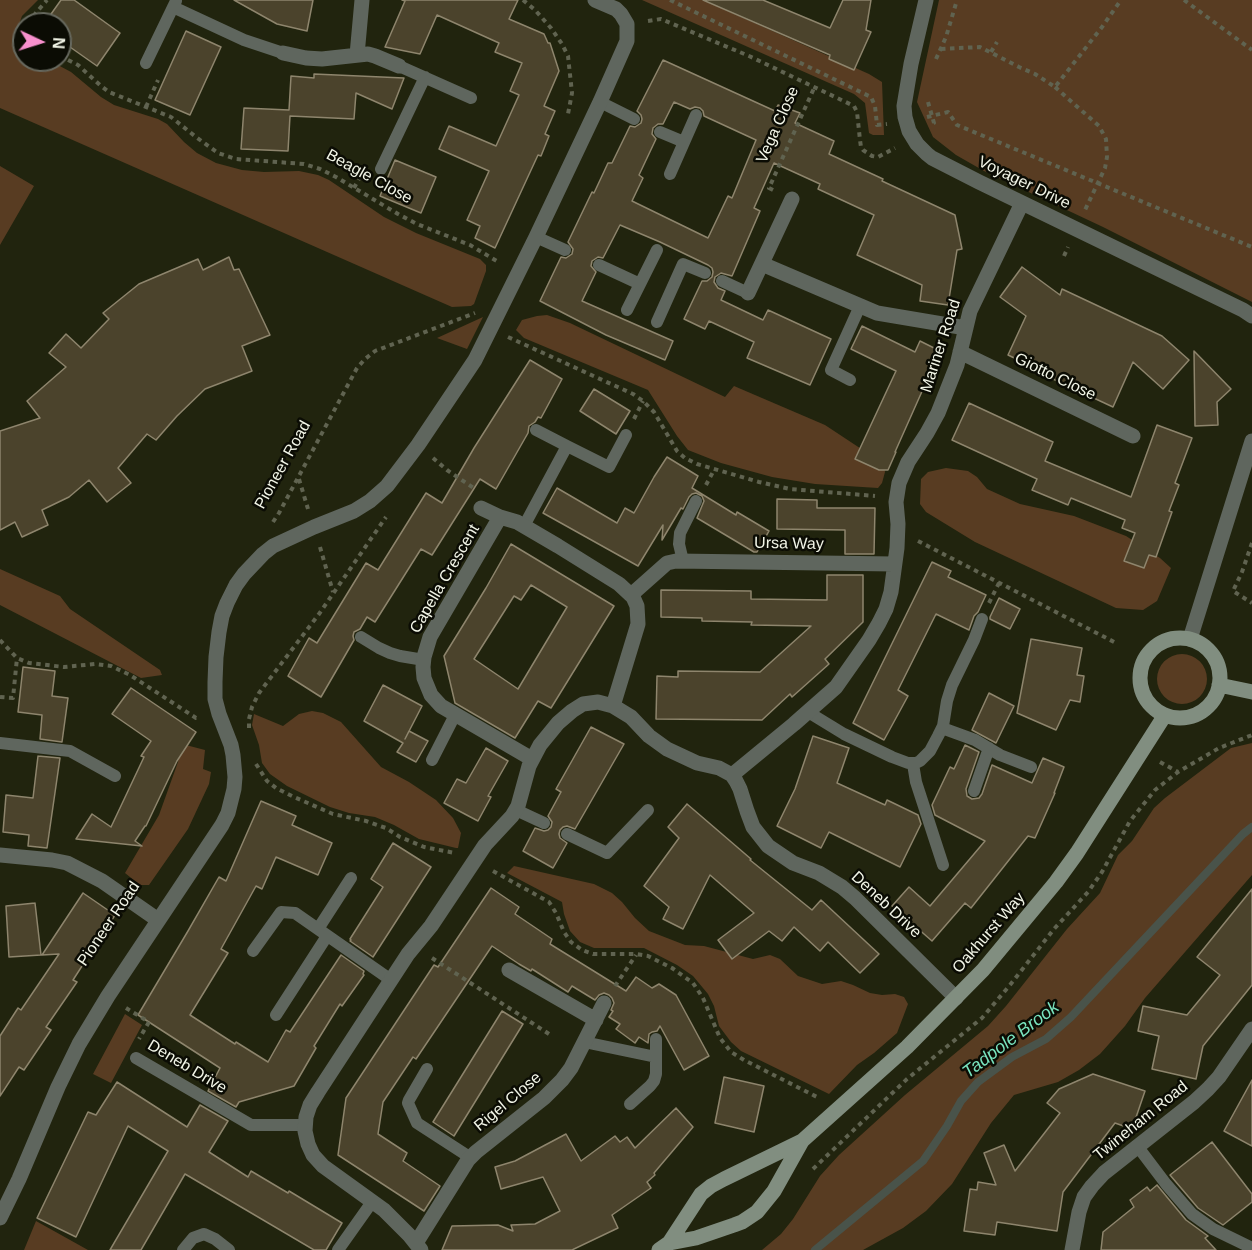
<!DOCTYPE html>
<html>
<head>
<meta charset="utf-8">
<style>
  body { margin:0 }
  #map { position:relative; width:1252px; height:1250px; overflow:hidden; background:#21240e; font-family:Helvetica,sans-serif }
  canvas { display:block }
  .north { position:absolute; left:12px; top:12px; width:60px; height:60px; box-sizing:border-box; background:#0b0c04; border:2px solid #67695f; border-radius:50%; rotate:94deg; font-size:16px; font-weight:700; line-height:24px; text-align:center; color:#f2f5e7 }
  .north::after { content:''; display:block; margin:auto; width:21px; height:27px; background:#f790cd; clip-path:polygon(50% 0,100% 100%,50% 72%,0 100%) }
</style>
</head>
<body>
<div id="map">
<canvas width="1252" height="1250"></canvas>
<div class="north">N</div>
</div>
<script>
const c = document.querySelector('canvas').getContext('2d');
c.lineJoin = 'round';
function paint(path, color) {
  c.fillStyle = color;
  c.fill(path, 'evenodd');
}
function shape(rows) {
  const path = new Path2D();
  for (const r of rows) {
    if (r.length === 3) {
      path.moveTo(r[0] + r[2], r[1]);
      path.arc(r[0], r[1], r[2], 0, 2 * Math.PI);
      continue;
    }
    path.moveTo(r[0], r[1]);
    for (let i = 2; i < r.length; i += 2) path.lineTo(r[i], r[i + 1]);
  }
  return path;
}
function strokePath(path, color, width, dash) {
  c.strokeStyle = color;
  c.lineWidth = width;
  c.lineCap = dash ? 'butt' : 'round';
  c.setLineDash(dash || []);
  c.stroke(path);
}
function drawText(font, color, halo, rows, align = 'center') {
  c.font = font + ' Helvetica,sans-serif';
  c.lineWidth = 5;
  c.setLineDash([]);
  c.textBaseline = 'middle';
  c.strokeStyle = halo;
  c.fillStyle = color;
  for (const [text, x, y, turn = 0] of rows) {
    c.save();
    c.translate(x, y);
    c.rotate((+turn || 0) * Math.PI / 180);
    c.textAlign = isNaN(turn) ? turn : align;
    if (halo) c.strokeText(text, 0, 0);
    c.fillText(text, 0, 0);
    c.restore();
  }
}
paint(shape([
  [0,0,38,0,22,16,18,27,20,37,24,45,24,60,43,60,56,64,71,72,101,97,114,105,158,119,167,124,184,142,197,153,216,163,242,170,264,172,299,171,318,175,329,180,384,217,416,233,480,259,486,265,486,271,474,304,471,306,452,307,0,108],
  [642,0,703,0,869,74,882,82,884,135,873,135,869,133,865,103,854,94],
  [939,0,1252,0,1252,302,1103,227,984,171,956,155,933,137,917,102],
  [0,166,34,186,0,245],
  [547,315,570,323,725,397,734,386,825,425,884,464,885,472,882,483,878,488,815,484,772,477,721,463,688,450,677,436,648,390,524,338,516,330,522,320,537,316],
  [483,317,467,349,437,338],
  [946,468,968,471,977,477,987,489,1020,504,1074,516,1126,536,1160,558,1171,568,1157,601,1143,610,1116,608,975,542,926,512,920,504,921,479,928,472],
  [0,569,60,596,70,609,160,670,162,675,141,678,0,605],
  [1182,679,25],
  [312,711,323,713,341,722,381,767,409,782,436,800,453,818,461,833,458,848,456,848,419,839,394,825,375,817,349,813,330,807,287,786,270,774,262,763,259,745,252,725,254,714,283,726,299,714],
  [1252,743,1252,875,1145,998,1125,1026,1100,1054,1079,1070,1058,1082,1014,1095,991,1123,952,1184,926,1211,903,1228,863,1250,762,1250,781,1234,793,1219,820,1176,839,1155,905,1095,988,1026,1006,1006,1067,929,1100,893,1118,855,1132,841,1154,808,1165,798,1231,748],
  [182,744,205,750,203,769,211,772,209,784,188,829,149,885,140,885,125,873,159,815,178,762],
  [514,866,594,884,612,893,622,902,635,918,649,931,685,945,704,946,753,959,770,955,780,959,798,976,822,984,841,981,853,985,870,993,882,995,895,994,904,997,908,1004,897,1033,874,1053,857,1065,829,1094,741,1051,731,1042,719,1026,714,1006,708,994,693,976,677,965,644,948,594,948,580,942,570,931,564,914,562,902,507,873],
  [125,1014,142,1025,111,1083,93,1074],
  [36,1221,88,1250,24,1250]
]), '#583c22');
strokePath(shape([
  [815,1250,923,1161,947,1126,961,1101,978,1082,1012,1057,1046,1039,1071,1017,1243,834,1252,827]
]), '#49534a', 8);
const building = shape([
  [61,0,74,0,120,33,97,66,60,40,60,24,44,24,61,0],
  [234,0,313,0,307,31,277,24,234,0],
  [402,0,518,0,509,19,544,34,548,43,550,43,559,71,544,106,555,111,545,134,549,136,541,156,538,155,495,248,475,238,480,226,467,220,489,171,439,149,449,126,496,146,519,95,510,91,522,63,495,52,499,43,437,15,420,54,385,47,405,1,402,0],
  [703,0,763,0,830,28,843,0,871,0,866,30,871,32,854,70,829,59,830,55,703,0],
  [186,31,221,47,190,115,155,100,186,31],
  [663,60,775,111,778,105,800,113,795,123,834,141,829,154,883,179,882,181,955,215,962,249,957,250,948,305,920,301,922,285,857,255,874,215,818,189,820,184,774,163,754,208,760,211,732,276,721,273,715,277,714,282,718,288,725,291,721,300,763,320,768,310,831,339,810,385,747,358,754,342,709,321,705,329,684,319,702,281,707,281,712,277,713,272,712,268,708,265,660,242,620,225,603,258,598,257,592,261,591,266,596,272,582,301,673,341,665,360,606,335,540,301,561,257,566,258,572,254,573,249,568,242,592,192,594,193,608,163,612,163,630,126,635,127,641,123,642,119,641,115,637,111,663,60],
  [674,102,690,109,695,107,700,108,703,111,704,116,756,140,732,198,728,196,708,238,632,201,643,178,639,175,656,139,652,134,653,128,658,124,663,124,674,102],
  [314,74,404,78,392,109,356,93,354,119,290,116,288,151,241,149,244,108,289,110,291,76,314,78,314,74],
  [395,160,436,177,421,213,380,196,395,160],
  [229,257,234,270,239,269,270,335,242,346,252,371,205,389,177,416,156,440,147,434,118,468,131,483,107,502,89,480,69,497,42,510,48,525,22,537,15,522,0,530,0,431,40,418,27,401,66,367,49,353,66,334,81,348,109,319,103,313,139,284,198,259,203,270,229,257],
  [1022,267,1060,295,1062,289,1162,336,1189,360,1163,389,1133,362,1113,407,1053,379,1054,377,1008,355,1026,316,1000,297,1022,267],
  [862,326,915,352,920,341,940,351,895,452,896,452,888,470,879,470,855,459,896,371,851,349,862,326],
  [1194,351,1231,389,1217,402,1218,425,1195,426,1194,351],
  [530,360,562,379,541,418,538,417,535,422,529,426,528,433,496,489,480,479,432,555,421,549,375,622,367,617,360,629,354,632,353,636,354,640,321,697,288,676,309,638,317,643,366,563,378,570,426,493,442,503,474,448,530,360],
  [594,389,630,411,616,434,580,411,594,389],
  [969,403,1053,442,1045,461,1131,497,1157,425,1192,438,1175,483,1179,485,1169,511,1172,512,1156,557,1149,555,1144,568,1124,561,1135,533,1122,528,1125,520,1071,498,1068,505,1032,490,1037,479,952,440,969,403],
  [667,457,698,476,692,488,736,515,737,512,769,531,757,552,754,552,697,518,704,501,702,496,696,493,692,494,689,497,683,509,681,508,662,540,663,525,638,566,543,513,557,488,617,523,625,508,634,513,654,477,667,457],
  [777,499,817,500,817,508,875,508,874,554,845,554,845,530,777,529,777,499],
  [511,544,614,606,551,708,538,701,515,738,455,703,444,656,486,588,511,544],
  [531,585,567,607,518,689,474,659,514,596,521,600,531,585],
  [932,562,951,571,948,577,986,595,978,612,974,616,969,630,936,614,898,690,908,696,884,740,853,723,932,562],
  [827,575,863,575,863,622,825,659,829,664,792,697,790,694,762,720,656,719,657,676,678,677,678,671,760,672,811,626,751,625,752,622,702,621,702,618,661,617,661,590,751,591,751,599,827,600,827,575],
  [999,598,1020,609,1010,629,990,619,990,617,999,598],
  [1031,639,1082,648,1077,675,1084,676,1080,702,1070,700,1056,730,1017,713,1031,639],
  [23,667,55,671,52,696,68,698,62,742,40,739,42,715,18,712,23,667],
  [383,685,422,706,405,739,409,731,428,741,416,762,397,752,403,743,364,721,383,685],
  [131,688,196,732,177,761,146,826,145,826,135,841,142,846,76,839,92,814,111,827,144,757,141,756,151,741,112,714,131,688],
  [989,693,1014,706,996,743,972,730,989,693],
  [591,727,624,744,575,829,567,826,563,827,560,830,559,834,560,838,567,843,553,868,523,851,535,828,544,831,548,830,551,827,552,822,548,816,561,792,556,789,591,727],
  [813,736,849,748,837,783,885,805,887,800,918,815,921,824,900,867,829,832,821,848,777,826,795,789,813,736],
  [965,745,979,752,966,789,967,796,972,799,979,798,982,794,992,765,1032,783,1043,758,1064,767,1054,793,1055,793,1035,838,1028,836,971,908,965,903,932,941,892,906,909,887,930,906,985,841,935,815,932,805,950,767,954,769,965,745],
  [486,748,508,761,488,796,491,797,478,821,444,803,457,779,466,783,486,748],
  [38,756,60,758,47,848,28,846,29,835,3,832,6,795,33,798,38,756],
  [261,801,296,816,292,825,332,843,318,875,276,857,262,889,256,886,221,949,228,953,190,1015,235,1044,236,1042,268,1062,286,1030,290,1032,341,955,364,971,363,974,364,975,342,1006,340,1004,314,1046,316,1048,294,1086,239,1102,236,1107,208,1091,220,1068,138,1015,188,931,219,877,226,881,261,801],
  [687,804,751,859,750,860,812,910,821,900,879,954,860,973,828,942,820,951,794,927,782,941,769,931,732,959,718,940,754,913,710,875,683,929,663,919,669,907,644,886,679,838,668,827,687,804],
  [393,843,431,867,373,957,350,941,351,940,350,939,383,887,371,879,393,843],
  [491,888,519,907,515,914,552,939,550,944,626,991,636,977,652,988,659,984,676,995,709,1056,684,1070,660,1026,657,1031,652,1032,649,1034,648,1043,639,1037,635,1043,616,1029,620,1024,609,1017,613,1011,611,1010,614,1003,612,998,609,995,604,993,599,995,595,1000,572,986,568,992,532,969,531,971,519,964,492,946,416,1059,413,1057,383,1102,378,1134,407,1153,403,1161,440,1186,424,1211,338,1155,346,1098,434,965,438,967,491,888],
  [1252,889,1252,985,1203,1046,1196,1079,1152,1069,1159,1036,1138,1031,1143,1006,1187,1015,1220,975,1197,957,1252,889],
  [83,893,115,915,73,980,77,982,46,1027,51,1030,24,1070,19,1067,0,1096,0,1036,18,1008,21,1010,59,954,42,955,83,893],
  [35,903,41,955,9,957,6,906,35,903],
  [502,1011,523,1024,454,1136,433,1122,502,1011],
  [1093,1074,1145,1091,1132,1129,1115,1123,1063,1192,1057,1231,997,1222,995,1235,964,1231,970,1189,977,1190,978,1182,996,1185,984,1153,1004,1145,1015,1171,1060,1113,1047,1103,1059,1089,1093,1074],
  [724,1077,764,1086,754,1132,715,1123,724,1077],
  [1252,1080,1252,1146,1224,1131,1252,1080],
  [117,1082,187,1127,200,1105,228,1121,209,1152,248,1177,251,1171,288,1193,289,1191,342,1223,326,1250,314,1250,185,1174,141,1250,110,1250,168,1151,128,1126,76,1237,37,1218,88,1112,96,1115,117,1082],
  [676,1108,693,1127,654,1173,655,1175,647,1182,651,1188,612,1215,618,1228,572,1250,442,1250,452,1226,498,1225,513,1231,511,1225,535,1224,560,1211,543,1177,501,1189,495,1167,515,1161,566,1134,581,1161,615,1136,620,1142,627,1137,635,1148,676,1108],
  [1212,1142,1252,1194,1252,1202,1223,1225,1198,1208,1170,1175,1212,1142],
  [1157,1185,1186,1220,1208,1236,1205,1238,1216,1250,1101,1250,1103,1232,1134,1207,1130,1200,1147,1187,1150,1191,1157,1185]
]);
paint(building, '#4b432c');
strokePath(building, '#8e856d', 1.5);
strokePath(shape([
  [523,0,535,10,551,28,562,44,568,56,572,93,568,114],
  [670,0,871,97,875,106,877,125,887,124],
  [1184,0,1252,50],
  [648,21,661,19,749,56,854,106,857,112,860,140,861,147,863,150,872,156,878,157,895,148],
  [29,24,35,14,47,0],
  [941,49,980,47,1019,67,1035,74,1055,87,1102,27,1121,0],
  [991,52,997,42],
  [60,56,78,65,101,86,109,92,171,117,196,137,218,153,236,159,304,164,320,169,336,177,398,214,417,224,470,245,500,263],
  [936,59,946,37,957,0],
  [1055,87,1099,126,1106,139,1107,157,1105,168,1085,210],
  [928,102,934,123,930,126],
  [146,107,158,80],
  [927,117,948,112,957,125,1252,247],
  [354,188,362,173],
  [773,190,769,188,815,86],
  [1064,256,1068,247],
  [508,337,633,394,643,401,654,412,677,451,685,458,697,464,759,482,790,489,875,496],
  [634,419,643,401],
  [433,458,447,470,475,489],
  [299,479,308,509],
  [706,485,714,470],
  [273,522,279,513,357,368,365,359,375,351,475,313],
  [918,541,1118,644],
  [1252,543,1242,572,1233,591,1252,603],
  [320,547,333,592],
  [989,603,999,583],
  [0,640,17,658,29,663,64,667,95,664,111,666,130,675,196,718,199,718],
  [0,697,13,698,17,658],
  [249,728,249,719,252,707,259,693,319,614,386,517],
  [1160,762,1178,772],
  [256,764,267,781,276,788,294,797,333,814,366,821,386,828,400,837,424,847,455,853],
  [493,871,549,902,556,913,564,932,571,942,582,950,593,954,636,954,648,956,672,968,693,983,703,998,720,1038,731,1052,744,1060,819,1098],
  [432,958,549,1034],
  [615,986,636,955],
  [126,1008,149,1022,139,1039],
  [813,1169,907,1079,982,1018,1010,985,1054,929,1088,892,1102,872,1130,821,1155,790,1178,772,1219,748,1252,735]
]), '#606350', 4, [4.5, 4.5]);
strokePath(shape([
  [173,7,244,40,283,53],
  [146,63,176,1],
  [399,66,471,98],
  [600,102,634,119],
  [660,132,684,142],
  [381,169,425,77],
  [670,174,696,115],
  [536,237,565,250],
  [599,265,640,284],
  [722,281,748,293],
  [627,310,657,250],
  [657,322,683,264,705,273],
  [850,380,831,370,860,306],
  [536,430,567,446],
  [524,526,567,446,609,467,626,435],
  [683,561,679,544,680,533,696,501],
  [361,637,379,648,390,653,400,656,424,660],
  [808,712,844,734,892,757,908,763,916,763,920,761,930,751,938,736,943,726,947,701,952,685,974,640,982,619],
  [942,728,975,740,1000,755,1031,767],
  [0,743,70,751,115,776],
  [432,760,455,715],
  [913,764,916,782,943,865],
  [974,791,989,748],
  [516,810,544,823],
  [567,834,607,853,648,810],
  [318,929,351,878],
  [253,951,281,912,295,913,391,980],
  [276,1015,327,936],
  [584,1042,656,1057],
  [136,1058,251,1125,306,1125],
  [427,1069,409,1100,408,1103,417,1123,471,1158],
  [630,1104,650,1086,654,1081,656,1074,656,1039],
  [1138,1147,1166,1184,1192,1214,1213,1229,1252,1248],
  [183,1250,193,1238,204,1234,215,1239,229,1250],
  [338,1250,372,1202]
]), '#5f665e', 12);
strokePath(shape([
  [926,0,911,64,904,106,905,117,909,131,917,144,927,154,932,158,979,182,1243,310,1252,316],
  [283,53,306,58,322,59,368,54,375,56,399,66],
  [357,55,362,0],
  [762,264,877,313,966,328],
  [748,293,792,199],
  [960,352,1133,436],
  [481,508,500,517,517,522,558,546,619,584,633,597,637,606,638,624,613,706],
  [500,517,430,637,424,657,423,667,424,678,431,695,441,706,532,759],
  [631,595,667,563,676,561,894,564],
  [1190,639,1252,441],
  [732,775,794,724,836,687,869,640,879,623,886,609,891,592,897,548,898,524,896,502,899,483,908,462,927,433,938,413,957,365,970,311,1022,203],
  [0,855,52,860,67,863,102,881,158,920],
  [509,970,596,1020],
  [0,1218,19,1179,58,1087,79,1044,108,996,222,825,228,813,234,789,235,777,233,755,231,745,219,714,215,699,215,682,216,657,219,632,222,616,227,603,236,585,244,574,263,554,273,546,314,527,354,511,370,501,387,486,418,445,475,360,536,237,600,102,627,41,627,24,621,14,616,9,595,0],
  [416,1243,468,1160,476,1152,544,1098,562,1080,571,1068,604,1003],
  [421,1250,410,1236,384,1210,323,1166,313,1155,308,1144,305,1131,306,1117,310,1105,318,1092,408,954,431,926,485,845,512,816,518,806,529,766,540,745,558,723,572,711,583,704,598,702,613,706,631,717,649,736,667,749,697,763,719,768,732,775,736,781,740,789,747,811,753,827,768,846,793,863,819,873,842,887,855,898,956,998],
  [1072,1250,1079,1212,1084,1197,1092,1186,1104,1173,1194,1102,1208,1089,1219,1077,1252,1029]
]), '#5f665e', 15);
strokePath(shape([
  [1180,678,40],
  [1219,685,1252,692],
  [669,1243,701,1194,711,1186,724,1179,802,1141,907,1047,983,970,1056,882,1077,853,1165,715],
  [659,1250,669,1243,696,1238,734,1225,742,1222,757,1212,774,1191,802,1141]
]), '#818e80', 15);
drawText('16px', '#f2f5e7', '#0b0c04', [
  ["Vega Close",778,125,-66],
  ["Beagle Close",369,177,29],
  ["Voyager Drive",1024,183,26],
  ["Mariner Road",941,346,-72],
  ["Giotto Close",1055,377,26],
  ["Pioneer Road",283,465,-61],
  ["Ursa Way",789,544,1],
  ["Capella Crescent",445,579,-60],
  ["Deneb Drive",886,905,43],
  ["Pioneer Road",109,924,-56],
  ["Oakhurst Way",989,933,-49],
  ["Deneb Drive",187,1067,31],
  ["Rigel Close",508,1102,-40],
  ["Twineham Road",1141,1121,-39]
]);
drawText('italic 18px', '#79e3be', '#0b0c04', [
  ["Tadpole Brook",1011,1040,-37]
]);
</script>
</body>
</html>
